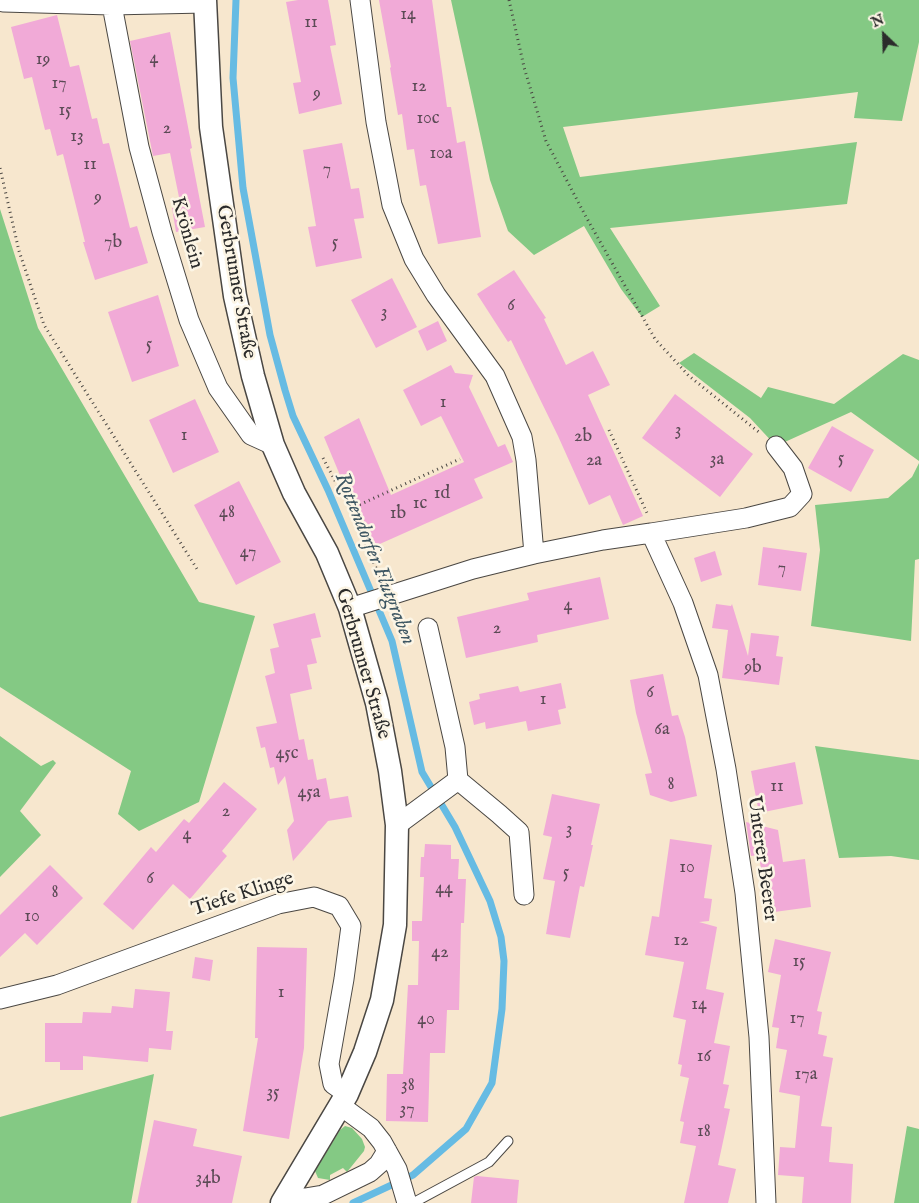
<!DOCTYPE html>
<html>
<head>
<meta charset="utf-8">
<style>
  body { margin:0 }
  #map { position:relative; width:919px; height:1203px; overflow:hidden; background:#f7e7ce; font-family:"IM FELL English",serif }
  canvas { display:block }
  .north { position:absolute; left:859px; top:10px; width:50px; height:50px; -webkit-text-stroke:4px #fcf5e5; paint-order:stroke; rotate:336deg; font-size:14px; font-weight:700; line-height:20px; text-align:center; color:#2b2b2b }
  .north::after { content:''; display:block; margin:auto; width:18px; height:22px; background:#2b2b2b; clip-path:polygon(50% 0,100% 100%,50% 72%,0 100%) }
</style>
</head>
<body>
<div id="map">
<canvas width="919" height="1203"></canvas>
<div class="north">N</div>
</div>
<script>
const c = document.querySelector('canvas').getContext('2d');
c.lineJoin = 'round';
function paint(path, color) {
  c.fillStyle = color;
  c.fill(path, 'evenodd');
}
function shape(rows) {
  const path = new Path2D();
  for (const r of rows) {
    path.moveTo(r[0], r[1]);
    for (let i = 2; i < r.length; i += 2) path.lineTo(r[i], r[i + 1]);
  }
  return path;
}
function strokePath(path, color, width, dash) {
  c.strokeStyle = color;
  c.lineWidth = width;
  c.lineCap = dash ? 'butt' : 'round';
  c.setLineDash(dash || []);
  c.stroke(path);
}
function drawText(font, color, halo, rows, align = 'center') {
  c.font = font + ' "IM FELL English",serif';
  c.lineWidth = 5;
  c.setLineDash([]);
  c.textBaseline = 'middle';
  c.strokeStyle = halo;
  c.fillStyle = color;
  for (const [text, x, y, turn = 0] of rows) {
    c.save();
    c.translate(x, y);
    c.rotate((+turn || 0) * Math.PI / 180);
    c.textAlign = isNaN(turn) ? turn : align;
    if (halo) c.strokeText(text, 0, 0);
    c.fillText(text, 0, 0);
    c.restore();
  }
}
paint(shape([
  [451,0,919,0,919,42,902,121,854,118,858,92,563,127,580,177,857,142,847,204,610,228,660,306,642,317,621,289,584,226,534,255,508,231,490,180],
  [0,209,38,328,199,602,255,616,199,802,139,831,118,814,131,771,0,687],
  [694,353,761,398,768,387,834,404,903,354,919,360,919,461,851,412,776,446,750,418,679,363],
  [919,463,919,559,915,560,911,641,811,626,820,550,815,505,888,498,912,477],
  [0,736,41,766,53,760,56,763,20,811,41,835,0,877],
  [815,746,919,760,919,860,891,856,839,858],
  [154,1074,131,1203,0,1203,0,1117],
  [345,1126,352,1128,362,1139,365,1147,364,1151,347,1172,343,1168,330,1175,330,1180,318,1178,315,1171,340,1130],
  [907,1126,919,1129,919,1203,894,1203]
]), '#84c984');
strokePath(shape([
  [236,0,233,78,243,188,270,335,285,390,293,416,328,490,392,641,422,772,455,827,490,901,501,937,504,961,502,1009,492,1083,466,1129,413,1175,353,1203]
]), '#66bbe3', 7);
paint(shape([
  [298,0,328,0,336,45,330,46,342,104,299,114,293,83,301,82,286,2],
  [379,0,432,0,447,107,451,107,457,143,465,141,481,237,438,244,426,185,420,186,414,149,407,150,402,114,398,115,390,68,391,67],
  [57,15,70,67,79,65,92,119,97,118,103,144,109,143,130,228,137,226,148,263,95,280,83,242,85,242,63,154,57,156,50,129,45,130,32,77,24,79,11,27],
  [170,32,192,148,190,149,205,227,176,232,172,208,181,207,170,153,153,156,130,41],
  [342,143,351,189,359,188,364,218,354,219,362,258,316,267,308,227,316,226,303,150],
  [514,270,546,318,544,319,566,365,593,351,610,385,588,395,643,516,623,525,610,495,589,505,558,436,511,340,508,342,477,294],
  [392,278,417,327,376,348,351,300],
  [158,295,179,366,132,382,108,312],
  [438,321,447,341,427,351,418,331],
  [451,365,455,373,473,375,469,387,498,447,505,444,513,462,474,479,483,498,373,547,343,480,342,480,324,437,359,418,391,495,464,462,441,416,421,426,403,390],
  [675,394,753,454,720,497,642,438],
  [195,399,219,452,173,473,149,420],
  [832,426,874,450,851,492,808,468],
  [239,481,281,562,236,585,194,505],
  [763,547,807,553,801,591,758,585],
  [715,551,722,575,701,582,694,558],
  [600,577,609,619,537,635,538,642,466,658,457,617,529,600,527,593],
  [716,604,731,606,732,604,748,656,751,633,779,636,776,656,783,657,779,685,722,678,728,630,712,628],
  [315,613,321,637,311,639,317,663,307,665,312,689,290,694,299,740,304,739,308,760,313,759,317,780,326,778,330,799,348,796,352,817,328,821,293,861,287,830,294,821,285,776,278,785,274,767,270,768,265,747,261,748,256,727,277,723,265,676,275,673,270,649,279,647,273,624],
  [663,674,672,716,678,715,685,737,697,796,671,802,650,795,645,774,652,773,636,713,630,680],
  [561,683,566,708,558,710,561,724,528,731,526,721,486,729,485,722,474,725,469,702,480,699,479,694,518,686,520,692],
  [795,762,803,804,759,813,751,771],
  [224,782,257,809,222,851,227,856,190,899,173,884,133,930,103,904,151,847,156,852,184,819,189,823],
  [552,794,600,804,591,845,593,845,584,887,580,886,570,938,546,934,555,881,543,879,552,837,543,835],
  [746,822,778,830,783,862,805,859,811,907,767,913,759,855,751,856],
  [670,839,712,845,704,898,712,899,709,921,699,922,717,927,706,989,724,993,714,1043,730,1046,723,1084,729,1085,724,1108,730,1109,718,1165,736,1169,728,1203,684,1203,696,1146,680,1143,684,1122,680,1121,689,1078,680,1076,682,1065,678,1064,686,1020,673,1017,684,962,645,955,652,916,659,917],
  [425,844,451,845,451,859,459,859,458,879,466,879,464,923,461,923,459,1010,447,1010,445,1053,430,1053,428,1122,386,1121,387,1074,403,1074,408,985,418,985,419,941,412,941,412,921,422,921,424,877,420,877,421,857,424,857],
  [50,865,83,898,37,945,25,933,0,957,0,915],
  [775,939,831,952,817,1011,822,1012,818,1034,827,1036,823,1056,833,1058,821,1126,832,1127,829,1162,853,1164,851,1203,802,1203,804,1177,778,1175,780,1147,795,1148,800,1096,779,1092,787,1050,776,1048,779,1028,772,1027,781,975,768,972],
  [257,947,307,948,304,1048,289,1139,243,1131,258,1038,255,1038],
  [195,957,213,960,210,981,192,978],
  [135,989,170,992,166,1031,173,1031,171,1050,149,1048,148,1062,83,1056,83,1070,60,1070,60,1062,45,1062,45,1023,82,1023,83,1012,111,1013,112,1006,133,1008],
  [154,1120,197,1129,193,1146,242,1156,232,1203,137,1203],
  [477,1176,519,1180,517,1203,471,1203,474,1177]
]), '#f1aad7');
const service = shape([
  [413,1203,489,1162,508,1141]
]);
const minor = shape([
  [111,0,139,147,162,232,189,320,218,388,251,435,273,445],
  [360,0,376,122,392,205,414,259,436,295,495,376,522,437,526,460,534,554],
  [3,2,111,5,205,3],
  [651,533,746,518,790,507,802,494,793,468,776,446],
  [350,608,473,569,534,554,603,540,651,533,683,603,708,675,726,769,745,893,759,1037,766,1203],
  [428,628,455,747,458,780],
  [397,825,458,780,499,814,519,832,524,895],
  [0,999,57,985,278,904,314,897,339,906,351,926,344,979,329,1064,333,1084,347,1094],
  [341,1106,371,1128,382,1142,397,1169,407,1203],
  [285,1197,305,1198,323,1195,370,1172,379,1164,387,1151]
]);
const tertiary = shape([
  [205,0,211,127,235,296,253,376,273,445,294,493,327,553,350,608,377,703,390,771,397,825,395,925,382,1000,365,1052,347,1094,282,1203]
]);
strokePath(service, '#4a4743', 11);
strokePath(minor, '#4a4743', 21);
strokePath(tertiary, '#4a4743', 25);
strokePath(shape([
  [509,0,524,67,546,141,585,215,655,339,689,376,760,433],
  [0,168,19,251,44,325,197,569],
  [609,430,647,513],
  [323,458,350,509],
  [380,577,350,509,460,459]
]), '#4a4743', 3, [1, 4]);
strokePath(service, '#fff', 9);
strokePath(minor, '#fff', 19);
strokePath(tertiary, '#fff', 22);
drawText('18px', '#5c4b56', null, [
  ["14",408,15],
  ["11",311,23],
  ["4",154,59],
  ["19",43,60],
  ["17",59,84],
  ["12",419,87],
  ["9",317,94],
  ["15",65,111],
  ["10c",428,119],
  ["2",167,129],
  ["13",77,137],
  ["10a",441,154],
  ["11",90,165],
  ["7",327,170],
  ["9",98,198],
  ["7b",113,243],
  ["5",335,243],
  ["6",511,306],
  ["3",384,313],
  ["5",149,345],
  ["1",443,403],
  ["3",678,431],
  ["1",184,436],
  ["2b",583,437],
  ["5",841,459],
  ["3a",717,460],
  ["2a",594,461],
  ["1d",442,494],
  ["1c",420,504],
  ["48",227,513],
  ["1b",398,514],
  ["47",248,553],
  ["7",782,569],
  ["4",568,606],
  ["2",497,629],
  ["9b",753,668],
  ["6",650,693],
  ["1",543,700],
  ["6a",662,730],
  ["45c",287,754],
  ["8",671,785],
  ["11",777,787],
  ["45a",309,793],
  ["2",226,812],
  ["3",569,830],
  ["4",187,835],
  ["10",687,868],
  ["5",566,873],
  ["6",150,879],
  ["44",444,889],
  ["8",55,893],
  ["10",32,917],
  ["12",681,941],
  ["42",440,953],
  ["15",799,962],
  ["1",281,993],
  ["14",699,1005],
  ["17",797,1019],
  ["40",426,1020],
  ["16",704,1057],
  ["17a",806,1075],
  ["38",408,1086],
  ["35",273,1093],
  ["37",407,1110],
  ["18",704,1132],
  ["34b",208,1179]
]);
drawText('20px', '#2b2b2b', '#fcf5e5', [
  ["Krönlein",186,233,74],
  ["Gerbrunner Straße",235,282,80],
  ["Gerbrunner Straße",362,664,74],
  ["Unterer Beerer",761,859,82],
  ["Tiefe Klinge",243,895,-18]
]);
drawText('italic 21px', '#3d5662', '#fcf5e5', [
  ["Rottendorfer Flutgraben",374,559,68]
]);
</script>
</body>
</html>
